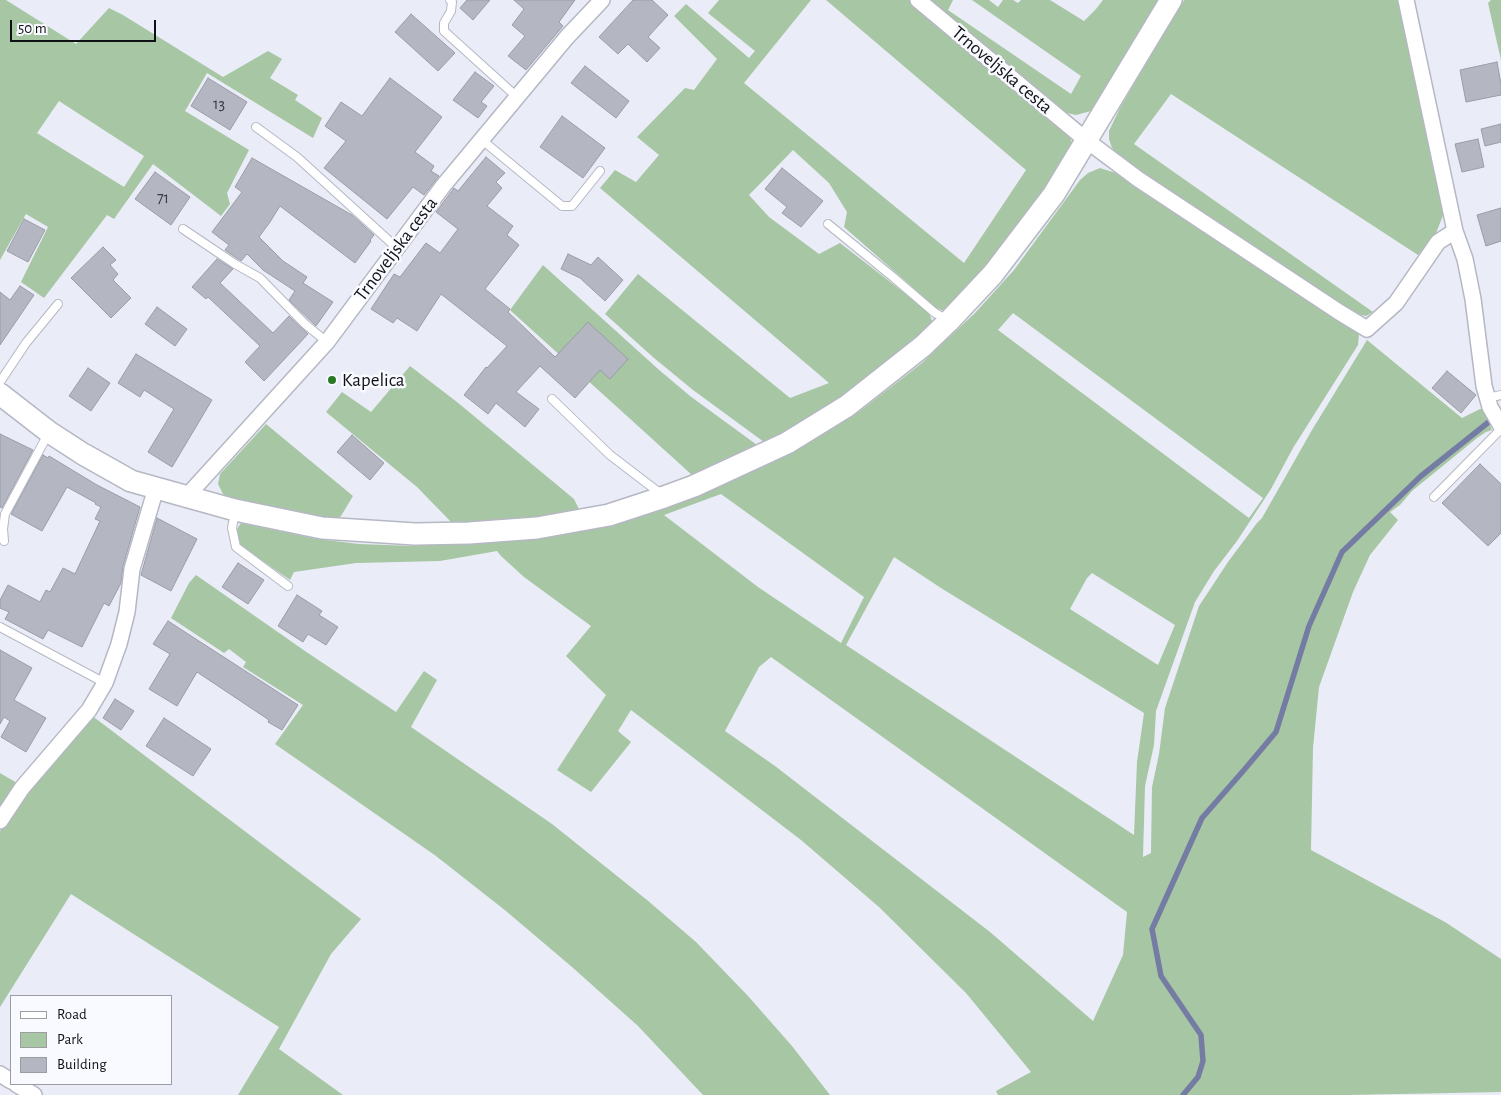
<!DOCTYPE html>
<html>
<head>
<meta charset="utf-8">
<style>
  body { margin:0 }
  #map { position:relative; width:1501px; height:1095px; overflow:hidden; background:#eaecf8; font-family:"Alegreya Sans",sans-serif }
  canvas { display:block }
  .legend { position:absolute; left:10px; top:995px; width:162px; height:90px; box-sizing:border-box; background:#f9faff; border:1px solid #9c9da1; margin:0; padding:6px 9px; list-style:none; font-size:15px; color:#101115 }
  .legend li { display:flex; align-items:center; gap:10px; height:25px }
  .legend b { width:25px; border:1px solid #9c9da1 }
  .scale { position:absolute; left:10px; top:20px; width:146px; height:22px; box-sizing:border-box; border:2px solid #101115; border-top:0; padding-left:6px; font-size:15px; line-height:18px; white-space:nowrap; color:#101115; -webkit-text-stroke:4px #f9faff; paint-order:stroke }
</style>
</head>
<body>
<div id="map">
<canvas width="1501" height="1095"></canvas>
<ul class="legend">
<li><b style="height:6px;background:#fff"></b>Road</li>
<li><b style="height:14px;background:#a7c6a4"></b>Park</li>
<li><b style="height:14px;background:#b4b7c2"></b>Building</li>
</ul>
<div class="scale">50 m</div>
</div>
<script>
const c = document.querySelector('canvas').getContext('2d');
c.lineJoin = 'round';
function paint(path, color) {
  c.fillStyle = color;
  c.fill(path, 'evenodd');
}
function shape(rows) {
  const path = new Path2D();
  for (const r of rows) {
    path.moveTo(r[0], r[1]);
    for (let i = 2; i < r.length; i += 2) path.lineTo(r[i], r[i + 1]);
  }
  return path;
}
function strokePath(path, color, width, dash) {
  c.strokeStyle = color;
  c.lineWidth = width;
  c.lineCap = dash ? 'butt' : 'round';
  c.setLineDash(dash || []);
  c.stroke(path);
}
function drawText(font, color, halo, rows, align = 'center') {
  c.font = font + ' "Alegreya Sans",sans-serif';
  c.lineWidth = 5;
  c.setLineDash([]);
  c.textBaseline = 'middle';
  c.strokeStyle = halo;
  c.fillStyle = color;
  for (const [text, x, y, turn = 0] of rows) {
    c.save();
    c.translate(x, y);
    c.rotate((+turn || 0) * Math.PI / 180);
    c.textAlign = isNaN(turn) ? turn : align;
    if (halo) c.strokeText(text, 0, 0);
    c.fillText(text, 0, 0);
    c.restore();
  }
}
paint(shape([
  [0,0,6,0,76,44,109,8,123,15,223,77,268,51,282,59,270,78,298,95,295,100,322,118,313,138,207,73,185,111,249,150,227,193,230,204,221,216,153,164,114,219,107,215,44,298,21,282,48,227,26,214,0,260],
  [59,101,144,156,124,187,37,133],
  [719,0,811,0,744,83,964,263,1026,170,826,0,909,0,1060,125,1069,134,1072,143,1048,187,1006,247,950,309,944,311,936,308,844,227,847,212,829,183,793,150,749,195,769,217,819,254,840,243,929,312,933,324,880,371,822,411,764,442,693,390,654,358,605,314,638,274,790,398,829,383,600,188,615,170,636,182,659,155,637,137,685,88,694,90,717,59,674,16,686,4,749,58,755,51,708,13],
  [926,0,953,0,948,10,1071,94,1081,76,972,0,989,0,998,7,1003,0,1013,0,1018,3,1021,0,1050,0,1084,21,1096,9,1103,0,1160,0,1110,85,1091,111,1076,115,1067,113,1039,92],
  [1184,0,1402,0,1444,213,1436,233,1418,255,1171,94,1134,144,1373,312,1366,316,1353,313,1123,161,1112,148,1109,139,1109,131,1120,108],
  [1491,0,1501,0,1501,60,1488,3],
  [1100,168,1119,174,1359,334,1358,345,1293,448,1271,489,1237,541,1214,571,1195,602,1156,711,1154,745,1145,786,1143,857,1151,853,1152,787,1159,754,1165,708,1199,606,1228,562,1257,523,1262,518,1312,430,1367,340,1462,418,1480,409,1484,409,1492,430,1486,432,1477,438,1412,491,1400,505,1390,512,1398,520,1370,555,1353,592,1319,687,1313,748,1311,850,1445,922,1501,959,1501,1092,1348,1095,998,1095,996,1091,1031,1072,966,993,879,907,801,840,631,710,618,731,631,742,591,792,557,770,606,695,566,656,591,626,524,577,501,556,497,551,440,561,356,563,294,572,290,580,238,544,236,536,237,529,241,523,317,539,359,544,413,546,486,541,803,445,860,411,922,363,975,313,1014,270,1080,180,1088,173],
  [1013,313,1263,498,1249,518,998,330],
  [721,494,864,597,841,643,758,587,664,515],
  [894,557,941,588,1144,713,1137,762,1134,835,846,645],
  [1092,573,1175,625,1158,665,1070,609,1087,578],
  [771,657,1127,912,1123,955,1093,1021,990,932,775,766,725,731,759,667],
  [543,265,658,369,690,396,757,445,741,455,692,475,510,310],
  [410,366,457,402,574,499,579,509,516,520,454,525,417,487,326,412,342,392,371,412],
  [266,424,353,496,341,516,336,519,280,510,240,502,223,494,218,484,220,474],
  [196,575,305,651,396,712,424,671,437,680,411,727,552,824,647,900,696,942,748,996,792,1046,830,1095,703,1095,638,1026,572,967,506,911,436,856,275,744,303,705,243,667,246,662,229,649,224,653,171,618,189,583],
  [91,715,361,919,331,954,279,1049,343,1095,238,1095,279,1027,71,894,0,1007,0,831,33,787],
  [0,773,17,783,0,809]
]), '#a7c6a4');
strokePath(shape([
  [1183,1095,1198,1077,1203,1061,1201,1035,1161,976,1152,929,1202,818,1244,770,1276,732,1309,626,1342,552,1421,476,1495,417]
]), '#757ca3', 5.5);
const building = shape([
  [467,0,490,0,473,20,460,8,467,0],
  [514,0,575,0,559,22,563,26,526,70,508,56,525,36,512,25,524,9,514,0],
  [633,0,652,0,668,15,648,37,660,48,647,62,628,44,618,54,599,37,633,0],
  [411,14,455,53,438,71,395,32,411,14],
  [1497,62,1501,84,1501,95,1466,102,1460,70,1497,62],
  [585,66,629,101,616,118,571,83,585,66],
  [475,72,494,86,481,102,487,106,478,118,453,100,475,72],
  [208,78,247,102,230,130,191,106,208,78],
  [390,78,442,117,415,152,434,166,431,171,439,176,424,195,413,187,387,219,324,168,346,141,325,126,341,102,362,116,390,78],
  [562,116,605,148,583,178,540,147,562,116],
  [1501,124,1501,142,1485,146,1481,129,1501,124],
  [1478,139,1484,167,1462,172,1455,144,1478,139],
  [486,157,505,173,496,182,502,188,487,206,513,226,507,235,519,245,485,289,510,309,508,312,555,357,588,322,628,359,610,379,600,370,575,398,540,366,516,392,539,409,525,427,496,403,488,414,464,395,486,367,487,368,507,346,441,294,417,331,397,318,393,323,371,309,394,274,400,277,426,243,440,253,458,229,436,212,454,188,458,191,486,157],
  [252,158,352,215,374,235,370,240,371,241,355,263,280,206,270,222,259,237,283,261,307,277,303,283,333,302,316,326,289,300,295,291,263,270,247,254,241,261,225,250,229,245,212,232,242,192,235,187,252,158],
  [782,168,823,201,801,227,782,213,787,207,765,189,782,168],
  [155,172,190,197,171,225,135,199,155,172],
  [1501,208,1501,241,1486,246,1477,215,1501,208],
  [24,219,45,230,28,262,7,251,24,219],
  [103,247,116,260,110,265,118,274,113,280,131,298,111,318,71,278,103,247],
  [568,254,591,265,598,257,623,280,605,301,580,278,561,269,568,254],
  [217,259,233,269,220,283,273,333,289,316,308,334,264,381,245,362,260,346,208,297,206,299,192,287,217,259],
  [20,286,34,295,0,345,0,292,10,300,20,286],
  [157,307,187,329,175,346,145,324,157,307],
  [136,354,212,400,172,467,148,452,174,409,144,390,140,397,118,383,136,354],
  [88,368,110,383,91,411,69,396,88,368],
  [1447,371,1476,395,1461,413,1432,388,1447,371],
  [0,434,33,450,2,508,0,507,0,434],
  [352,435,384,463,370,480,337,452,352,435],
  [43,455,48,458,49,456,97,485,140,507,123,566,121,583,109,606,104,603,82,647,48,630,43,639,5,619,9,612,0,608,0,600,8,585,40,602,46,590,50,592,63,568,75,574,100,521,95,519,101,507,95,504,96,503,67,487,42,531,11,514,43,455],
  [1480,464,1501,484,1501,533,1488,546,1442,503,1480,464],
  [157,518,197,539,171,591,141,575,157,518],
  [238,563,264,580,248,604,222,587,238,563],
  [297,595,322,611,319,615,338,627,326,645,308,634,303,642,278,626,297,595],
  [168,621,298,705,282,730,268,722,269,720,197,672,177,706,149,689,170,654,153,644,168,621],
  [0,650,32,668,14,700,46,718,26,752,1,737,10,721,4,717,0,724,0,650],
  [115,699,134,711,121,730,103,718,115,699],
  [164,718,211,749,193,776,146,746,164,718]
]);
paint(building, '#b4b7c2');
strokePath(building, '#9a9ca7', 1);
const lane = shape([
  [450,0,452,2,451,11,444,23,444,31,517,97],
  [256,127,297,157,397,248],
  [482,140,562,206,572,206,600,171],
  [828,224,893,277,935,313,948,320],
  [183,229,235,264,260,278,305,324,327,342],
  [0,382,26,343,58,304],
  [1488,398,1501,395],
  [552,399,610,455,661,494],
  [1434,497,1501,429],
  [235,512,232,528,236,547,288,586],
  [4,541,3,529,5,514,48,434],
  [0,627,105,683]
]);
const street = shape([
  [918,0,1086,140,1138,179,1339,312,1367,329,1396,303,1438,242,1455,231,1465,259,1473,299,1484,386,1490,407,1501,426],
  [1406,0,1455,231],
  [187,496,327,342,443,186,567,37,602,0],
  [0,821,22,788,89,710,105,683,119,644,127,612,132,569,156,488],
  [0,1074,11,1081],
  [16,1084,34,1095]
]);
const secondary = shape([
  [0,394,49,432,83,454,131,481,235,510,322,528,415,534,469,533,537,528,609,515,664,497,694,486,787,443,847,406,923,346,949,321,993,274,1054,194,1171,0]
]);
strokePath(lane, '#b5b8c3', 10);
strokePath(street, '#b5b8c3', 18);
strokePath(secondary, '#b5b8c3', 24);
strokePath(lane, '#fff', 8);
strokePath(street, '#fff', 15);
strokePath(secondary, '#fff', 21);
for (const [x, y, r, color] of [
  [332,380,5,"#287924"]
]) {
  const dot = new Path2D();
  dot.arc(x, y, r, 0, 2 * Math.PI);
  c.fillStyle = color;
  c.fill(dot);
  strokePath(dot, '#f9faff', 2);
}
drawText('16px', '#393a40', null, [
  ["13",219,104],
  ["71",163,198]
]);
drawText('19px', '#101115', '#f9faff', [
  ["Trnoveljska cesta",1002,70,40],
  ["Trnoveljska cesta",396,249,-53]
]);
drawText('19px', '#101115', '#f9faff', [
  ["Kapelica",342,380]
], 'left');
</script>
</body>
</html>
